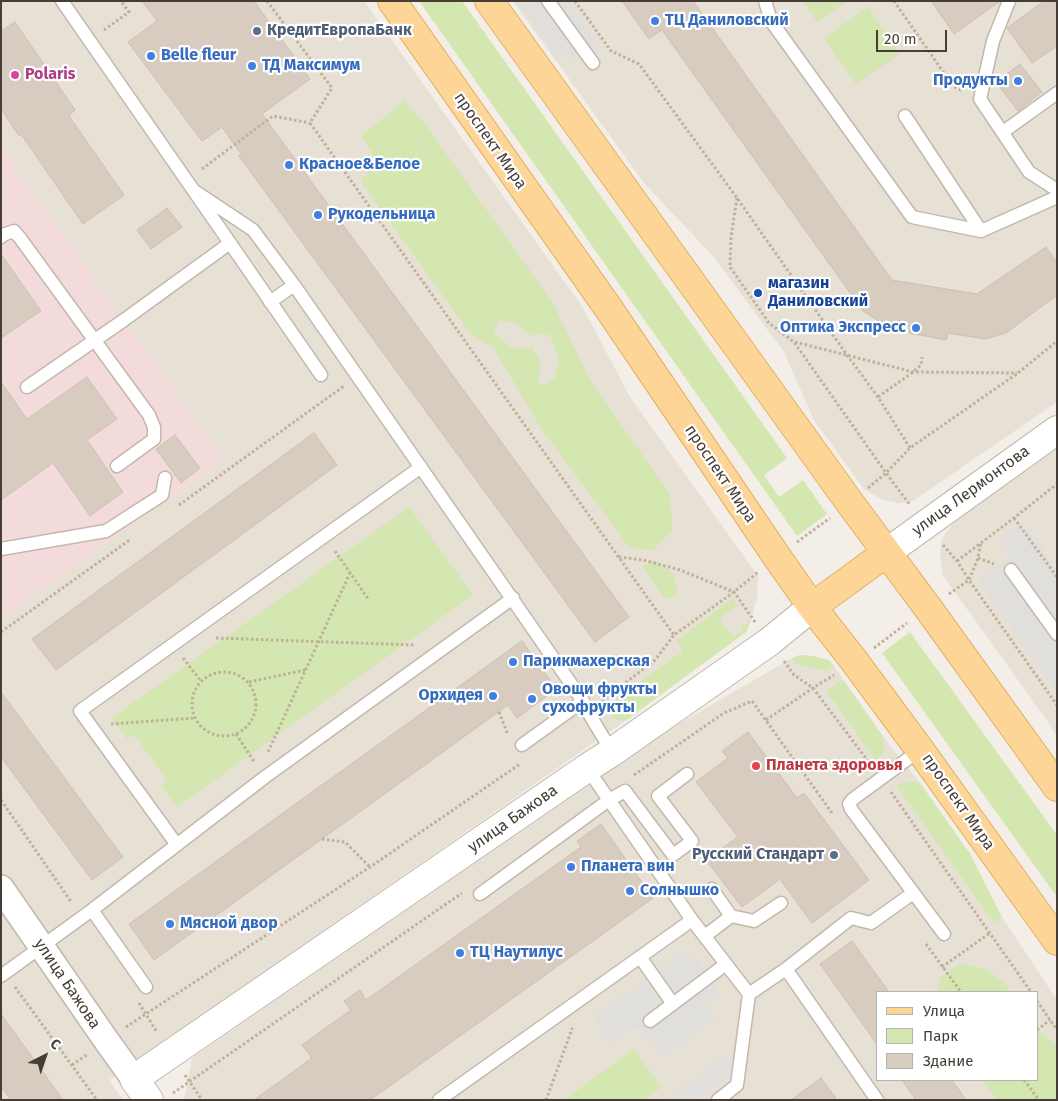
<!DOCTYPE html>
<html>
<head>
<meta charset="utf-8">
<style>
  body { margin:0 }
  #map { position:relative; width:1058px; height:1101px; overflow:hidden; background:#f3eee7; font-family:"Fira Sans",sans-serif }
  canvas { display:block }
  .frame { position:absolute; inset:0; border:2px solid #463e36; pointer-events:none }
  .legend { position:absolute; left:876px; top:991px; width:162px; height:90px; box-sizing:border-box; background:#fff; border:1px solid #b5b2af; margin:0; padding:6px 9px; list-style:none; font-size:15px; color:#463e36 }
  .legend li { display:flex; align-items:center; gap:10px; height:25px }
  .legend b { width:25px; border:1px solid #b5b2af }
  .north { position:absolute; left:20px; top:1031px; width:50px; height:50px; -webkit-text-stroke:4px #fff; paint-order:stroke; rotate:41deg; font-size:14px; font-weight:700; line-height:20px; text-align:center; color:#463e36 }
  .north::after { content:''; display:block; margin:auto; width:18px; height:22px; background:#463e36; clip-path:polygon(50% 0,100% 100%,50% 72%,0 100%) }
  .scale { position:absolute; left:876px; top:30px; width:71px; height:22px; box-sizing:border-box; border:2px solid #463e36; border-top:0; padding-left:6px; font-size:15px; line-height:18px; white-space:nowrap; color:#463e36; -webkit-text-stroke:4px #fff; paint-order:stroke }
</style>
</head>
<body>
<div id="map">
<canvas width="1058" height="1101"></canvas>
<div class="frame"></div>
<ul class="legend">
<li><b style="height:6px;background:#fdd697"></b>Улица</li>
<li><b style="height:14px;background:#d4e7b0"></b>Парк</li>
<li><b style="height:14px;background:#d8ccc0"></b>Здание</li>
</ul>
<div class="north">С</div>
<div class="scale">20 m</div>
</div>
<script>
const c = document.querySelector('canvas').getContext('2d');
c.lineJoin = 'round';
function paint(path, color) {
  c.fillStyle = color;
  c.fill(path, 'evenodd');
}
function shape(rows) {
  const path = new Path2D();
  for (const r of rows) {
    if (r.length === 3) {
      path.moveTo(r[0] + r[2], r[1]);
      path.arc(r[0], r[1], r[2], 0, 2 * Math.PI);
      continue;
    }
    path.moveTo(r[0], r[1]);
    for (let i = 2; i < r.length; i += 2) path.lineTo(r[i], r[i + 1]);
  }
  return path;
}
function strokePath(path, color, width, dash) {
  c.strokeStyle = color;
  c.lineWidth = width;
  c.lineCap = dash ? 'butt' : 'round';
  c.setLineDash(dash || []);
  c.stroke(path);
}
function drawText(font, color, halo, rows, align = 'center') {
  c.font = font + ' "Fira Sans",sans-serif';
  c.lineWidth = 4.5;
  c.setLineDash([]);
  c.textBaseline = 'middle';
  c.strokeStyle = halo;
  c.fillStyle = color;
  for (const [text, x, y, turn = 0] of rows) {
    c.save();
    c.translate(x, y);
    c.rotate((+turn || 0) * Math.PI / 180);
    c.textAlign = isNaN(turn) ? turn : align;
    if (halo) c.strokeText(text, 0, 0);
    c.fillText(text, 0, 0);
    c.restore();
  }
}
paint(shape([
  [1,1,364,1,583,308,630,397,758,576,757,597,751,620,746,632,625,721,109,1080,123,1100,1,1100],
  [513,1,1057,1,1057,402,913,501,899,503,883,500,864,489,814,420,784,352,713,256,644,183],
  [1057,447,1057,737,1050,725,942,574,940,553,942,538,952,525,970,510],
  [800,655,813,656,828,660,834,666,882,735,920,783,970,854,1002,917,1057,1000,1057,1100,184,1100,192,1058,623,761,672,728,792,658],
  [877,992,1037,992,1037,1080,877,1080]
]), '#e7e0d5');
paint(shape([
  [1,146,79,258,224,460,1,618]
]), '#f4dbdb');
paint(shape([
  [419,1,462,1,787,458,764,475,779,497,803,480,827,514,797,536],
  [803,1,847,1,817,22],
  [868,7,900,54,856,84,824,38],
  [404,101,422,120,553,303,591,382,669,493,673,530,653,550,630,548,542,430,493,347,472,336,361,182,376,159,361,136],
  [499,320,517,323,532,337,537,333,550,335,559,360,554,379,544,387,538,380,541,364,532,347,514,349,493,333],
  [409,507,473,595,177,807,161,785,167,780,134,734,127,739,112,718],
  [653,560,661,564,674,575,678,594,665,599,643,566],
  [732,599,737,605,719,619,733,637,743,630,742,627,751,620,746,632,625,721,615,719,605,707,683,651,676,641],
  [910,632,1057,835,1057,897,882,653],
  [800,655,813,656,828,660,834,666,827,671,797,664,792,658],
  [843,680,882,735,884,752,876,760,826,691],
  [910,781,920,783,970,854,1002,917,994,923,896,785],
  [960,963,985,969,1006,983,1010,992,937,992,941,978],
  [1037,1030,1051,1040,1057,1047,1057,1100,997,1100,983,1080,1037,1080],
  [634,1049,661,1087,644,1100,564,1100]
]), '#d4e7b0');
paint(shape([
  [518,1,567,1,602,49,594,56,576,59,556,56],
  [1024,523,1057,568,1057,691,977,580,1009,557,997,541],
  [689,949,722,996,706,1006,716,1019,661,1058,638,1025,611,1043,593,1017],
  [726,1055,737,1070,697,1100,667,1100]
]), '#e1dfdc');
const building = shape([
  [142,1,254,1,310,79,262,114,629,617,595,642,239,156,241,154,222,127,202,141,128,42,157,21,142,1],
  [622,1,693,1,892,280,977,294,1046,247,1057,263,1057,295,1006,333,985,339,948,333,946,340,909,333,910,326,879,321,863,311,662,30,649,39,622,1],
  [931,1,1000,1,954,34,931,1],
  [1044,1,1057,1,1057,46,1032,63,1007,28,1044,1],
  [15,22,75,110,69,116,124,195,83,224,21,134,19,136,1,109,1,31,15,22],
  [1020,64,1042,92,1018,111,996,82,1020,64],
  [167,208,182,227,151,249,137,230,167,208],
  [1,254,41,311,1,338,1,254],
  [87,377,117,419,87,440,123,492,90,516,53,463,1,500,1,382,27,419,87,377],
  [314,433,337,465,56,670,32,639,314,433],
  [175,435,200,468,181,483,156,449,175,435],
  [522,641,556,689,517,718,508,705,154,960,129,924,522,641],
  [1,692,123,857,92,880,1,757,1,692],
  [748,732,797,798,804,793,869,880,812,923,780,879,742,907,706,860,738,837,696,782,728,758,722,751,748,732],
  [601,824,653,898,370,1100,254,1100,312,1058,302,1045,351,1010,344,1001,360,990,366,1000,581,847,577,841,601,824],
  [852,941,889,992,877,992,877,1044,820,964,852,941],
  [1,1014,63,1100,11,1100,1,1087,1,1014],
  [821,1078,837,1100,791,1100,821,1078],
  [902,1080,952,1080,966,1100,916,1100,902,1080]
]);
paint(building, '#d8ccc0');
strokePath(building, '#cfc0b0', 1);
const service = shape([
  [62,1,230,243,321,375],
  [548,1,593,63],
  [765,1,771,21,912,217,981,231,1057,197],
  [1009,1,993,41,980,99,1029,172,1057,190],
  [905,116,981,231],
  [1003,132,1057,93],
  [193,190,253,230,294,285,358,377,583,701,588,712,612,752],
  [1,237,5,234,14,231,20,238,149,415,154,427,154,439,117,466],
  [270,302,294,285],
  [27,387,124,320,230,243],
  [1,549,106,531,162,495,165,478],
  [1011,570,1057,634],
  [522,745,583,701],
  [920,750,853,799,849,804,851,809,944,934],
  [587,768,692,920,749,994,786,969,877,1100],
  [177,845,80,711,421,467],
  [712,889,731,916,754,921,781,903],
  [480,894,609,800,625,791,673,855,692,841,658,796,687,774],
  [92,910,146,987],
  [705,936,731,916],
  [640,957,673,1004],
  [786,969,851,918,871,923,913,893],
  [1,976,92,910,265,777,513,598],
  [650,1021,726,964],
  [439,1100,692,920],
  [718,1100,737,1085,749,994]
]);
const minor = shape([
  [1,888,106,1040,134,1079]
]);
const tertiary = shape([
  [886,553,1057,430],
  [149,1100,134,1079,587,768,612,752,769,642,812,607]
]);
const primary = shape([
  [392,1,609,309,777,557,812,607,855,662,920,750,1057,941],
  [489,1,850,503,928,608,1057,787],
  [812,607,886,553]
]);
strokePath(service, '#c2b8ad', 15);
strokePath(minor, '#c2b8ad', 28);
strokePath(tertiary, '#c2b8ad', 30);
strokePath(primary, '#e2b166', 30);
strokePath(shape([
  [267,1,332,88,310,123,674,635],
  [575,1,611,51,639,64,737,198,847,355,878,397,910,448],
  [894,1,953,86,963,91],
  [104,30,129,12,121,1],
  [202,169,273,116,310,123],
  [737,198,731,237,730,267,769,323,794,342,886,473,910,505],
  [795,342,913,372,1017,373],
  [878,397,913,372,921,365,922,357],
  [868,488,886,473,910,448,1018,373,1057,341],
  [179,505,344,386],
  [1014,518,1057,577],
  [797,542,830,518],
  [943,545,957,561,969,580,1057,705],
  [335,551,369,600],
  [619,557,643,560,680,570,734,592,755,622],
  [978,558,994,564],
  [957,561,1014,518,1057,484],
  [949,594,969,580,978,558,981,542],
  [1,632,131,539],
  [216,638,415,645],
  [874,648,907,623],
  [183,658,201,681],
  [784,661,794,675,813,688,871,765],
  [224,704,32],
  [249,682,305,670],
  [602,701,655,660,674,635,734,592,758,572],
  [499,712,508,735],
  [766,720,813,688,834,675],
  [111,724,195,718],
  [236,734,255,763],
  [268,752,350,573],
  [634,775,724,713,752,701,832,813],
  [891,792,1031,992],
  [1,800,72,903],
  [322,839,345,842,370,867],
  [926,944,961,992],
  [942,967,990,933],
  [15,987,97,1100],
  [1037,1001,1057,1030],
  [139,1003,157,1032],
  [126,1027,370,867,520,764],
  [1037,1030,1050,1020],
  [72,1065,88,1054],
  [185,1075,202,1100],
  [1024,1080,1039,1100],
  [173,1093,462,893],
  [546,1100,572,1029,571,1028]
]), '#c0af9b', 3, [2.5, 2.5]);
strokePath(service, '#fff', 12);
strokePath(minor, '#fff', 25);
strokePath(tertiary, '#fff', 28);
strokePath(primary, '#fdd697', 28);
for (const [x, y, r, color] of [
  [655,21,5,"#3f7fe0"],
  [257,31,5,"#5c6f8a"],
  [151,56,5,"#3f7fe0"],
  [252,66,5,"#3f7fe0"],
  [15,75,5,"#d1479c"],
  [1018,81,5,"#3f7fe0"],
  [289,165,5,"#3f7fe0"],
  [318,215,5,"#3f7fe0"],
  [758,293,5,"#1a4fb4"],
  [916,328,5,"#3f7fe0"],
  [513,662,5,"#3f7fe0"],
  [493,696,5,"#3f7fe0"],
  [532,699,5,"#3f7fe0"],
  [756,766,5,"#e0444e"],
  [834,855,5,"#5c6f8a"],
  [571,867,5,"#3f7fe0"],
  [630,891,5,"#3f7fe0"],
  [170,924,5,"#3f7fe0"],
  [460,953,5,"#3f7fe0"]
]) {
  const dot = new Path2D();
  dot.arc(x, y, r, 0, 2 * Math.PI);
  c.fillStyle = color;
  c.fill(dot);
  strokePath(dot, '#fff', 2);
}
drawText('bold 16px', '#366cbe', '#fff', [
  ["ТЦ Даниловский",665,21],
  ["Belle fleur",161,56],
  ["ТД Максимум",262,66],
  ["Продукты",1008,81,"right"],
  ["Красное&Белое",299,165],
  ["Рукодельница",328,215],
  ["Оптика Экспресс",906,328,"right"],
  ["Парикмахерская",523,662],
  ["Овощи фрукты",542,690],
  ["сухофрукты",542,708],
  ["Орхидея",483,696,"right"],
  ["Планета вин",581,867],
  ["Солнышко",640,891],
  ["Мясной двор",180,924],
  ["ТЦ Наутилус",470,953]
], 'left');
drawText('bold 16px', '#4e5e75', '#fff', [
  ["КредитЕвропаБанк",267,31],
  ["Русский Стандарт",824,855,"right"]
], 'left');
drawText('bold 16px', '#b23c85', '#fff', [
  ["Polaris",25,75]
], 'left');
drawText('16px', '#463e36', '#fff', [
  ["проспект Мира",490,141,55],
  ["проспект Мира",720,474,56],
  ["улица Лермонтова",971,491,-36],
  ["проспект Мира",958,802,55],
  ["улица Бажова",513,819,-35],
  ["улица Бажова",67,984,56]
]);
drawText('bold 16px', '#164399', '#fff', [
  ["магазин",768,284],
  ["Даниловский",768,302]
], 'left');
drawText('bold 16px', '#be3a42', '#fff', [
  ["Планета здоровья",766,766]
], 'left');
</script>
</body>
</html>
